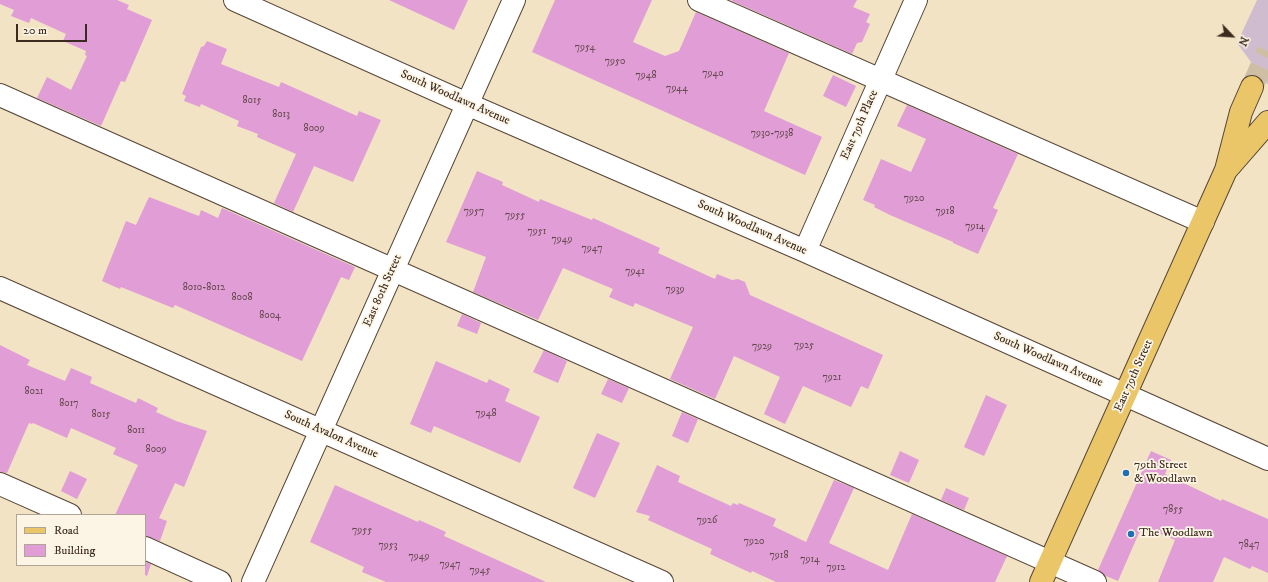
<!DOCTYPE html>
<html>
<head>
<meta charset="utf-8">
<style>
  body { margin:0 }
  #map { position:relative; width:1268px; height:582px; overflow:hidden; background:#f2e3c5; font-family:"IM FELL DW Pica",serif }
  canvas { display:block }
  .legend { position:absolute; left:16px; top:514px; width:130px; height:52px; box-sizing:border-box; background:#fcf5e5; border:1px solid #afa495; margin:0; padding:5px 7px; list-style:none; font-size:12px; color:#3b2a1e }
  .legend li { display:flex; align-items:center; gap:8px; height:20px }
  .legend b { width:20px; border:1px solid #afa495 }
  .north { position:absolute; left:1212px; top:16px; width:40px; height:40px; -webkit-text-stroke:3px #fcf5e5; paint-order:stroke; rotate:115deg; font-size:11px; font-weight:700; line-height:16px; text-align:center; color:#3b2a1e }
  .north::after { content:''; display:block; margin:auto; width:14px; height:18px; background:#3b2a1e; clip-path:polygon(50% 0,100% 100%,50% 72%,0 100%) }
  .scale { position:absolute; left:16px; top:24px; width:71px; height:18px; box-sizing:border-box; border:2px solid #3b2a1e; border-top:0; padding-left:5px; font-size:12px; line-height:14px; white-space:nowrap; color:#3b2a1e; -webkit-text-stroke:3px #fcf5e5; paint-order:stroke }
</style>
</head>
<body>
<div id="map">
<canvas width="1268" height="582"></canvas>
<ul class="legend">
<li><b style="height:5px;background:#eac669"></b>Road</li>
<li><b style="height:11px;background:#e09dd6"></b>Building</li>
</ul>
<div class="north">N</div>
<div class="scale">20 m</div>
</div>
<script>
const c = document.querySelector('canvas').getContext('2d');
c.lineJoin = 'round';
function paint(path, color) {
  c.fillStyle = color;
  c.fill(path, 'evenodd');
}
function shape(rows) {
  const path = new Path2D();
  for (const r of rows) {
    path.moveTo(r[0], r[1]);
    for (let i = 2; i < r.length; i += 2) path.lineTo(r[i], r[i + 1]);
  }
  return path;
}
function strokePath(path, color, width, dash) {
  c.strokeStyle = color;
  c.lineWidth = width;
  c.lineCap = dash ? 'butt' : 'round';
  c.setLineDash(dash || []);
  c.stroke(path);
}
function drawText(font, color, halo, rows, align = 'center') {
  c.font = font + ' "IM FELL DW Pica",serif';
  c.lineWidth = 3.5;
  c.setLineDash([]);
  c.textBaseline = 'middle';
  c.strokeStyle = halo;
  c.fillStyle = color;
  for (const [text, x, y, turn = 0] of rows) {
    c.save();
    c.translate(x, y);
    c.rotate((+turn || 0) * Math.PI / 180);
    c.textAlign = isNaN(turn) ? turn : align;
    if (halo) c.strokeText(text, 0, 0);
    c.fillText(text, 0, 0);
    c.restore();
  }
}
paint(shape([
  [1257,0,1268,0,1268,85,1237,43]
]), '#cfbdcf');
paint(shape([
  [0,0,117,0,129,5,127,9,152,20,125,82,121,81,101,126,37,98,47,77,71,90,87,56,85,55,86,51,63,41,66,34,31,18,29,23,11,16,14,10,0,4],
  [389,0,468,0,454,30],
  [555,0,652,0,633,42,665,56,679,51,696,12,789,53,764,111,822,137,805,175,532,52],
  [732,0,857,0,853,7,870,14,866,22,870,24,862,42,857,43,852,54,732,1],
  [207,41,227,49,221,64,279,87,281,82,357,116,359,111,381,120,353,182,314,166,293,212,274,203,296,154,257,137,258,134,237,126,239,121,201,104,200,107,184,101,186,96,182,94,201,47,204,46],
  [833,75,856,86,846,107,823,96],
  [907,105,1018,154,993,208,998,210,978,254,953,243,953,242,890,215,874,207,875,205,863,200,881,159,911,172,926,139,897,126],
  [477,171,503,182,502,185,539,202,540,199,592,220,593,218,660,248,658,253,715,279,717,274,732,280,738,279,745,282,750,295,883,355,868,389,861,386,851,407,803,386,785,424,764,414,780,377,734,356,715,399,670,379,693,327,635,303,633,307,609,297,613,289,563,268,538,320,473,292,486,257,446,242],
  [149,197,199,216,201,210,218,218,222,208,355,267,349,280,341,277,302,361,175,305,173,308,121,287,120,289,102,281,126,221,136,225],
  [462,314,481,323,477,334,457,326],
  [0,345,30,360,27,365,65,381,71,368,92,377,90,383,136,403,138,398,158,408,156,412,176,421,207,431,184,487,175,483,159,518,167,521,160,541,145,536,145,515,115,515,138,465,113,454,116,448,71,428,67,438,33,423,32,424,29,423,7,473,0,472],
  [544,350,567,361,558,383,533,372],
  [436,361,487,383,489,379,510,389,505,401,540,417,520,463,434,426,431,433,410,424],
  [608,379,629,388,622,403,601,394],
  [986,395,1007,405,984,456,964,447],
  [682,412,698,419,688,443,672,436],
  [597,433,620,443,595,498,573,488],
  [900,451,919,460,909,483,890,475],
  [1151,451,1171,460,1165,474,1221,501,1222,499,1268,519,1268,573,1252,566,1250,569,1224,557,1213,582,1158,582,1175,540,1142,526,1118,581,1106,576,1098,570],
  [657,465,680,476,678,482,731,506,733,503,738,505,739,503,776,519,773,526,806,542,834,480,854,488,829,543,888,570,912,514,1007,556,995,582,776,582,752,571,751,573,710,554,712,549,648,520,650,516,636,512],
  [70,471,87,479,77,499,61,491],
  [335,485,418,522,419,520,446,532,444,536,546,582,386,582,362,572,364,567,310,542],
  [946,488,969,498,964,510,941,500],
  [145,562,151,564,147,576,145,575]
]), '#e09dd6');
strokePath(shape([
  [1252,87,1268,51]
]), '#cdbea4', 22, [22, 11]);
const minor = shape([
  [235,0,467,104,805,251,1268,459],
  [699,0,1203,222],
  [0,95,1095,582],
  [805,251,916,0],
  [0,288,662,582],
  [0,484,70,515],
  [145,548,220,582],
  [253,582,514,0]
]);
const major = shape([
  [1228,168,1268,122],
  [1041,582,1226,170,1241,112,1252,87]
]);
strokePath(minor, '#564637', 24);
strokePath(major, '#564637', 24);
strokePath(minor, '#fff', 22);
strokePath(major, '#eac669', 22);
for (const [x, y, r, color] of [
  [1126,473,4,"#1f6fb2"],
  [1131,534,4,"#1f6fb2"]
]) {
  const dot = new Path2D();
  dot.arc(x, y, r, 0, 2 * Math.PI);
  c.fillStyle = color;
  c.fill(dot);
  strokePath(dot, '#fcf5e5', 1.5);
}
drawText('10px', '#64474c', null, [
  ["7954",585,48],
  ["7950",615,62],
  ["7940",713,74],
  ["7948",646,76],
  ["7944",677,89],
  ["8015",252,101],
  ["8013",281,115],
  ["8009",314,129],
  ["7930-7938",772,134],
  ["7920",914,199],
  ["7957",474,212],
  ["7918",945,212],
  ["7955",515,216],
  ["7914",975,227],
  ["7951",537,232],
  ["7949",562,240],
  ["7947",592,249],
  ["7941",635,272],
  ["8010-8012",204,288],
  ["7939",675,290],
  ["8008",242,298],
  ["8004",270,316],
  ["7925",804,346],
  ["7929",762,347],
  ["7921",832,378],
  ["8021",34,392],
  ["8017",69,404],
  ["7948",486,414],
  ["8015",101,415],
  ["8011",136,431],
  ["8009",156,450],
  ["7855",1173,510],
  ["7926",707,521],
  ["7955",362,531],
  ["7920",754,542],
  ["7847",1249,545],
  ["7953",388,546],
  ["7918",779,556],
  ["7949",419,557],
  ["7914",810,560],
  ["7947",450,565],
  ["7912",836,568],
  ["7945",480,571]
]);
drawText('12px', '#3b2a1e', '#fcf5e5', [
  ["South Woodlawn Avenue",455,98,24],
  ["East 79th Place",860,125,-66],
  ["South Woodlawn Avenue",752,228,24],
  ["East 80th Street",383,291,-66],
  ["South Woodlawn Avenue",1048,360,24],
  ["East 79th Street",1134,376,-66],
  ["South Avalon Avenue",331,435,24]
]);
drawText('12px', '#3b2a1e', '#fcf5e5', [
  ["79th Street",1134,466],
  ["& Woodlawn",1134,480],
  ["The Woodlawn",1139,534]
], 'left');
</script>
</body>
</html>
